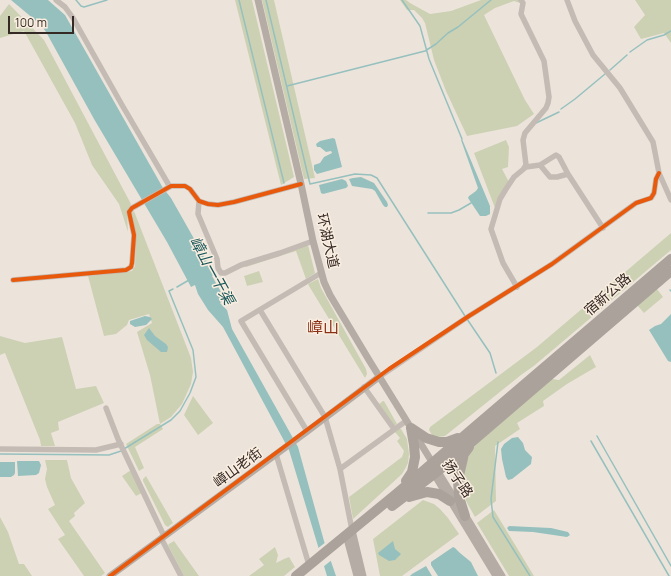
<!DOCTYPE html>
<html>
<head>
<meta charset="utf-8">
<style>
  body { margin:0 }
  #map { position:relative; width:671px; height:576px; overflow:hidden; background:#ece4db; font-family:Manrope,sans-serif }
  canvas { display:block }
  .scale { position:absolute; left:8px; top:16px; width:66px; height:18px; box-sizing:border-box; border:2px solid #342924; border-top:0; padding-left:5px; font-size:12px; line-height:14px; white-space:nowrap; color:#342924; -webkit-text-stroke:3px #faeee0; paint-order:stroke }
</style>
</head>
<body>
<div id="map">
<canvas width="671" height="576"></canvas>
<div class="scale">100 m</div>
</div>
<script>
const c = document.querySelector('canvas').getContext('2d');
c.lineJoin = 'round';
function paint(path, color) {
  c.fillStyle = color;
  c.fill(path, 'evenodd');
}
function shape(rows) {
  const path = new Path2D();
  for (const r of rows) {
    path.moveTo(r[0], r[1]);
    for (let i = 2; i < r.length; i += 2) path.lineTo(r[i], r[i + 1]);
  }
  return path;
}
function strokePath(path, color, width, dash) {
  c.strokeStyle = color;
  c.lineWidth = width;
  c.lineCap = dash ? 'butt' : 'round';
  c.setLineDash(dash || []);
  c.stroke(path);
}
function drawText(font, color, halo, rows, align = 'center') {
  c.font = font + ' Manrope,"Noto Sans SC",sans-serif';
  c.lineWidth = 3;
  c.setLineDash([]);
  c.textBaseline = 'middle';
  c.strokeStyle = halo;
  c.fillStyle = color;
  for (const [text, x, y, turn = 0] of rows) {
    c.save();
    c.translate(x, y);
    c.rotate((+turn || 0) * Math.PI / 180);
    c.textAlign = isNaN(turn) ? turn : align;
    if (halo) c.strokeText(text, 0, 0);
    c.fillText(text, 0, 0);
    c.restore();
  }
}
paint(shape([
  [235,0,252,0,294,177,281,185],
  [262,0,274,0,315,178,304,179],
  [400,0,406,0,410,3,430,14,451,11,481,0,519,0,520,3,514,1,495,8,484,15,525,100,534,114,517,126,467,136,446,91,434,60,425,23,422,18,414,10,407,10],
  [635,0,671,0,671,43,664,33,641,39,634,27,645,15],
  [9,4,44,40,131,204,127,212,128,232,119,204,92,165,75,123,24,31,0,38,0,16],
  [506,140,509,147,508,167,502,169,509,182,495,208,474,153],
  [134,211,191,358,193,372,191,384,182,404,171,417,160,424,163,429,135,447,144,468,139,471,126,444,157,424,160,424,150,375,137,332,152,323,149,314,129,320,127,325,116,334,104,336,88,276,132,271,135,266,136,238,132,213],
  [671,233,671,250,535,365,521,375,445,436,438,437,432,435,429,430,430,427,537,347],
  [308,245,315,273,306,279,296,251,246,267,245,265],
  [259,271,263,282,247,286,244,276],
  [318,279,321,288,366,369,367,374,365,378,309,286,308,284],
  [657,289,663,297,644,313,637,305],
  [0,336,25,343,62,337,76,389,96,386,104,403,58,422,59,430,51,433,55,446,41,446,40,440,5,353,0,355],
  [590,355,596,367,567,384,543,401,544,406,517,423,520,429,495,446,496,501,475,517,466,501,462,482,462,473,472,448,552,379,559,380],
  [193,396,213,423,198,435,184,415],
  [383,401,384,401,397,424,394,426,379,404],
  [399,429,401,429,407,439,409,454,408,463,405,469,402,474,353,519,349,497,402,457,404,451,397,441,400,438,395,432],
  [45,460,67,460,71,478,85,503,74,513,75,516,69,521,105,573,101,576,84,576,58,539,65,535,48,509,55,505,47,487,45,479,47,469],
  [131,470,142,493,136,496,122,476],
  [146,476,173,523,169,526,168,527,165,525,143,481,143,479],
  [423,500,434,504,440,509,448,518,459,534,402,576,380,576,373,539],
  [494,510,534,576,509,576,477,523],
  [0,517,8,532,19,564,24,564,32,576,0,576],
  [174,541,199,576,184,576,168,545,169,544],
  [275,547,278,555,276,563,284,559,289,557,295,567,284,576,249,576,264,565,259,559]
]), '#cdd1b3');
paint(shape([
  [11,0,48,0,65,15,163,188,171,198,214,274,212,276,225,299,220,303,227,310,232,329,298,447,324,541,336,576,327,576,289,450,223,327,208,310,198,294,195,285,191,287,167,242,94,119,46,32,41,25],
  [333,138,335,139,342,167,317,174,314,170,314,165,320,163,324,157,332,153,331,151,326,152,320,147,317,147,316,144,320,141],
  [462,139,490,206,490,214,486,216,480,216,468,198,469,196,476,191,478,188,461,140],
  [361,177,374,183,387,202,388,205,387,207,385,207,383,205,375,191,372,189,352,186,349,179,353,178],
  [342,179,346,181,348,186,346,188,323,194,321,193,319,185],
  [671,314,671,362,668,361,649,330,655,326,661,324],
  [145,316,150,317,152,319,146,325,135,327,130,324,130,321],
  [149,328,155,336,166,344,168,347,167,352,161,352,147,340,144,335],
  [518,437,523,443,525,450,532,457,531,464,512,479,508,480,506,477,502,459,501,449,504,444,512,438],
  [17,461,39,461,41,465,39,473,36,475,18,476],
  [0,462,15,462,15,473,14,475,11,477,0,477],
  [509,526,551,528,568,532,570,535,567,537,533,532,509,531,507,528],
  [393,541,395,549,401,554,395,560,389,561,379,555,378,553],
  [453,547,455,548,460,553,471,562,478,576,438,576,431,565,431,562],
  [426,566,432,576,410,576,412,574]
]), '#96c0be');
paint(shape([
  [326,542,333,559,323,567,317,549]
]), '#ece4db');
strokePath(shape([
  [76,0,81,6,84,7,107,0],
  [239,0,284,183],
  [266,0,310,184,355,174,371,175,377,178,465,316],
  [402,0,420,26,429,59,462,139],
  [630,52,647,40,664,35,671,31],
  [610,70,627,55],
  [287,86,425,51,436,44,448,33,458,27,491,0],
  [561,109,575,99,605,74],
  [536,123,559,112],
  [428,213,451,213,459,210,471,203],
  [177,287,189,280],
  [670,290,671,291],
  [467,319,490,353,496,373],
  [597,436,671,566],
  [591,441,669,576],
  [498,442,491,499,493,517,530,576],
  [124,449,171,420,180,411,190,393,196,377,193,350,169,291,173,289],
  [0,454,109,455,121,451]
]), '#96c0be', 1.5);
strokePath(shape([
  [56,0,65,7,73,18,122,105,170,187],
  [521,0,523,3,521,14,544,61,549,97,548,103,546,108,525,133,523,140,526,165,524,168],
  [567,0,575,21,593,55,620,88,653,142,659,173,671,200],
  [540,165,556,155,559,157,568,174],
  [199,201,198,214,217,259,218,268,221,273,225,273,241,265,280,253,313,241],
  [13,280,126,270,131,267,132,263,134,235,129,212,132,208,171,186,185,186,190,189,199,201,208,204,218,205,234,202,301,184],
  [517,287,503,263,491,229,500,199,506,189,514,177,526,167,540,165,550,177,557,177,568,174,603,228],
  [260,310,325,417,340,469,352,530],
  [379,377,469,316,552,264,636,203,651,198,654,193,656,179,659,173],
  [364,387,394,429],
  [106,408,118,439,164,536],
  [307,431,241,321,321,273],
  [0,449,96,450,121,444],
  [276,454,309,565],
  [340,469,406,421],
  [161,538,181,576]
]), '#c4bbb4', 5.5);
strokePath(shape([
  [258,0,301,184,313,241,324,282,330,295,369,360,458,504],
  [433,471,434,474,496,576],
  [464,513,502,576],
  [352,530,363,576],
  [346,535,357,576],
  [110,576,305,433,379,377]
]), '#b5aca5', 7);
strokePath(shape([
  [411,428,426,438,439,442,447,442,458,438],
  [406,481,412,472,415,457,414,445,411,428],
  [409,497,427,492,439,494,450,501],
  [392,506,438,471,671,271],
  [465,516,459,497,458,480,464,454,469,447],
  [296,576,396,494,671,259]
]), '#aaa29b', 10);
strokePath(shape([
  [13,280,126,270,131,267,132,263,134,235,129,212,132,208,171,186,185,186,190,189,199,201,208,204,218,205,234,202,301,184],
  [110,576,389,369,469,316,552,264,636,203,651,198,654,193,656,179,659,173]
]), '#e8590c', 4);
drawText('14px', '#342924', '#faeee0', [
  ["环湖大道",327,241,77],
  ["宿新公路",608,295,-41],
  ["嶂山老街",238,468,-36],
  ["扬子路",457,479,56]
]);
drawText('italic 15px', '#165559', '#faeee0', [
  ["嶂山一干渠",211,271,61]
]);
drawText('16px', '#8a3016', '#faeee0', [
  ["嶂山",323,329]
]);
</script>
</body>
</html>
